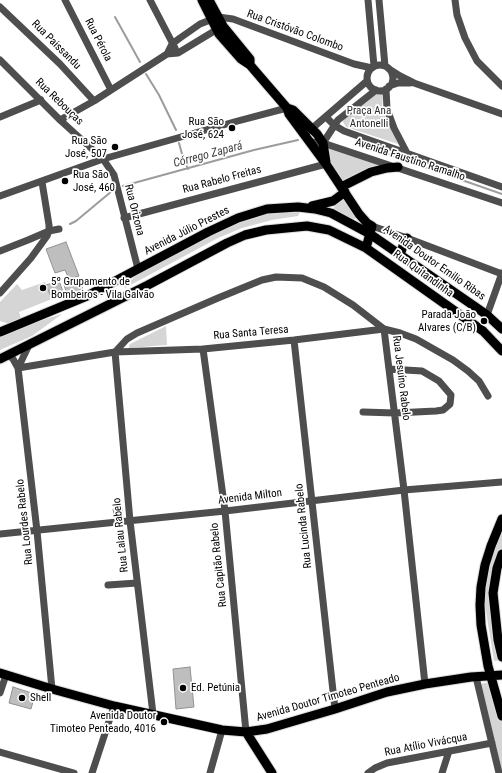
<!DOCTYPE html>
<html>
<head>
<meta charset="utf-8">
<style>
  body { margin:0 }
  canvas { display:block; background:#fff }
</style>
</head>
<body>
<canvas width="502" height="773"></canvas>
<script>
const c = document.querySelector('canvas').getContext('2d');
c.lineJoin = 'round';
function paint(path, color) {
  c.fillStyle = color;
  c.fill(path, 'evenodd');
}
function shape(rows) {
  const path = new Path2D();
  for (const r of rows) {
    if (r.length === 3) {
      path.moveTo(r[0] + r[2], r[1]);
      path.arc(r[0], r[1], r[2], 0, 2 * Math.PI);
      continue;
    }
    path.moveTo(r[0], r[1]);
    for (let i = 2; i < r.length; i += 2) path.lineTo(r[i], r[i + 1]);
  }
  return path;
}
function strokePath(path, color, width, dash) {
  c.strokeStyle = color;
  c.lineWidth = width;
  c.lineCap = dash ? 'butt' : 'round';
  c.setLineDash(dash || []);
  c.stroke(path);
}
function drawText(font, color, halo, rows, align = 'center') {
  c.font = font + ' "Roboto Condensed",sans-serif';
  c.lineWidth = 3.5;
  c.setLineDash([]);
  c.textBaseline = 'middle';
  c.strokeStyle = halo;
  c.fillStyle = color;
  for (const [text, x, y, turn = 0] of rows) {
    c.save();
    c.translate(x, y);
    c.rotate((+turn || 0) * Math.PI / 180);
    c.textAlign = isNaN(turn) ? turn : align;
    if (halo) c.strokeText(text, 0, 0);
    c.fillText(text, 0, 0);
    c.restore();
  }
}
paint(shape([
  [376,94,383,94,382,108,398,144,346,127,343,122,344,117],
  [327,145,381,164,342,183,326,163],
  [343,195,356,218,351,221,332,211,336,204,338,198],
  [300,209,300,212,298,216,272,220,242,228,218,238,125,288,124,286,138,274,188,246,226,227,265,212],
  [45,282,52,299,19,312,21,319,10,324,0,321,0,302,17,284,22,290],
  [62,314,32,336,0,350,0,336,26,325],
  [166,326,167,345,129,348,129,346,130,344],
  [502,527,502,548,494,571,500,660,494,661,484,599,487,570],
  [492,682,502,721,502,773,479,684]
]), '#d5d5d5');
strokePath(shape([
  [115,17,140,62],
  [146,74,159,95,176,130],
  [179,143,182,154,188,169],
  [359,144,502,194],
  [123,186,254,150,298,140],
  [70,224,76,221,112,191]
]), '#9c9c9c', 2);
const building = shape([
  [66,242,79,276,69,279,65,270,55,273,46,249,66,242],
  [79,280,83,289,67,294,64,285,79,280],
  [59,281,64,294,52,299,46,285,59,281],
  [122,508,122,514,114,515,113,509,122,508],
  [190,667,194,707,176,709,173,669,190,667],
  [13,687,35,694,31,709,9,703,13,687]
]);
paint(building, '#bebebe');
strokePath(building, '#929292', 1);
const major = shape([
  [202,0,219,34,241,59,250,65,287,108,289,114,326,164,359,214,367,223,372,226,366,248],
  [209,0,223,26,250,59,250,65],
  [287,108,293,110,317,134,323,143,326,162],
  [341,187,371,172,387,168,398,167],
  [312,206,333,201,345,192],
  [400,255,403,246,407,238],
  [0,332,87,296,208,232,238,218,267,209,298,207,315,209,331,213,370,234,487,315,502,329],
  [0,359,148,285,227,243,245,235,266,230,307,226,329,230,366,248,483,331,502,351],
  [502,519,491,546,485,565,481,587,480,605,481,625,488,666,502,716],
  [502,554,497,568,493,593,498,640,502,657],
  [0,673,52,689,114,706,222,730,246,732,267,729,335,709,387,692,425,684,471,677,502,675],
  [246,732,272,773]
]);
strokePath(major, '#dbdbdb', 11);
strokePath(shape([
  [65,0,111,90],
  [150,0,175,48],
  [368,0,374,66],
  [379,0,385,66],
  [455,0,457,15,465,38,477,61,502,86],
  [0,7,60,64,94,101],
  [167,54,178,53,221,27],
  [0,60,60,120,103,159,114,175,138,269],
  [380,78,13],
  [389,69,400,76,414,83,502,114],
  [389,86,398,83,410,83],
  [386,89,387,109,394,128,407,153],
  [0,117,41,100],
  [326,117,334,125,344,131,502,187],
  [60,120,94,101,167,54,172,44,180,38,200,24,218,17,233,19,354,64,372,68],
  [309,131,367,81],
  [310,142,323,143,502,203],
  [323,143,338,120,376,90],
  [0,196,103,159,234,122,287,108],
  [124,218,326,164],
  [372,226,407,238,502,274],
  [0,251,28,240,49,231,59,229],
  [0,293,31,258,47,236,49,231,49,225,42,182],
  [487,315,502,273],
  [294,340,335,709],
  [203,349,225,511,246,732],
  [9,355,13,359,18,368,37,531,52,689],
  [18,368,115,352,203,349,294,340,384,329,400,333,416,339,453,360,468,371,479,381,488,396],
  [18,368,29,345],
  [363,412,395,413,436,411,443,410,450,404,451,395,439,381,422,371,389,369],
  [0,534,225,511,404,490,502,482],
  [108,585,137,583],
  [476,677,499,773],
  [0,693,6,675],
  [153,714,130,521,115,352,127,339,137,333,218,298,262,280,276,277,302,278,324,287,353,305,384,329,404,490,425,684],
  [0,752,74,773],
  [92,773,114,706],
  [210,773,222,730],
  [368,773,375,768,387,763,492,743],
  [442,773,449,751]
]), '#4e4e4e', 7);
strokePath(major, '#000', 9);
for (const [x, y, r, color] of [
  [232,128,4,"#000"],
  [115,147,4,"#000"],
  [65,181,4,"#000"],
  [43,288,4,"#000"],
  [484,321,4,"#000"],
  [183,688,4,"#000"],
  [22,698,4,"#000"],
  [164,722,4,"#000"]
]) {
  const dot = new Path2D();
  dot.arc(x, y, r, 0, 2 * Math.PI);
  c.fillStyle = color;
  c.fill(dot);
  strokePath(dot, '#fff', 1.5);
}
drawText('11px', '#000', '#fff', [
  ["Rua Cristóvão Colombo",295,31,20],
  ["Rua Pérola",98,40,63],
  ["Rua Paissandu",56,45,45],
  ["Rua Rebouças",59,102,44],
  ["Avenida Faustino Ramalho",410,160,18],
  ["Rua Rabelo Freitas",222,180,-15],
  ["Rua Orizona",134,210,76],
  ["Avenida Júlio Prestes",187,231,-27],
  ["Avenida Doutor Emilio Ribas",434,263,35],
  ["Rua Quitandinha",423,274,36],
  ["Rua Santa Teresa",251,333,-5],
  ["Rua Jesuíno Rabelo",401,378,83],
  ["Avenida Milton",250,497,-7],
  ["Rua Lourdes Rabelo",25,522,-96],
  ["Rua Lucinda Rabelo",304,526,-96],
  ["Rua Lalau Rabelo",121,535,-96],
  ["Rua Capitão Rabelo",219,565,-96],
  ["Avenida Doutor Timoteo Penteado",328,698,-16],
  ["Rua Atílio Vivácqua",426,745,-11]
]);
drawText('11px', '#2c2c2c', '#fff', [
  ["Praça Ana",369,111],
  ["Antonelli",369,124]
]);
drawText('11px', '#000', '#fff', [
  ["Rua São",224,122],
  ["José, 624",224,135],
  ["Rua São",107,141],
  ["José, 507",107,154],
  ["Rua São",73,175,"left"],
  ["José, 460",73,188,"left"],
  ["5º Grupamento de",51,282,"left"],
  ["Bombeiros - Vila Galvão",51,295,"left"],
  ["Parada João",476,315],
  ["Alvares (C/B)",476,328],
  ["Ed. Petúnia",191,688,"left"],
  ["Shell",30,698,"left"],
  ["Avenida Doutor",156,716],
  ["Timoteo Penteado, 4016",156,729]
], 'right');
drawText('italic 12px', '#3d3d3d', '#fff', [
  ["Córrego Zapará",208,155,-15]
]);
</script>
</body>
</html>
